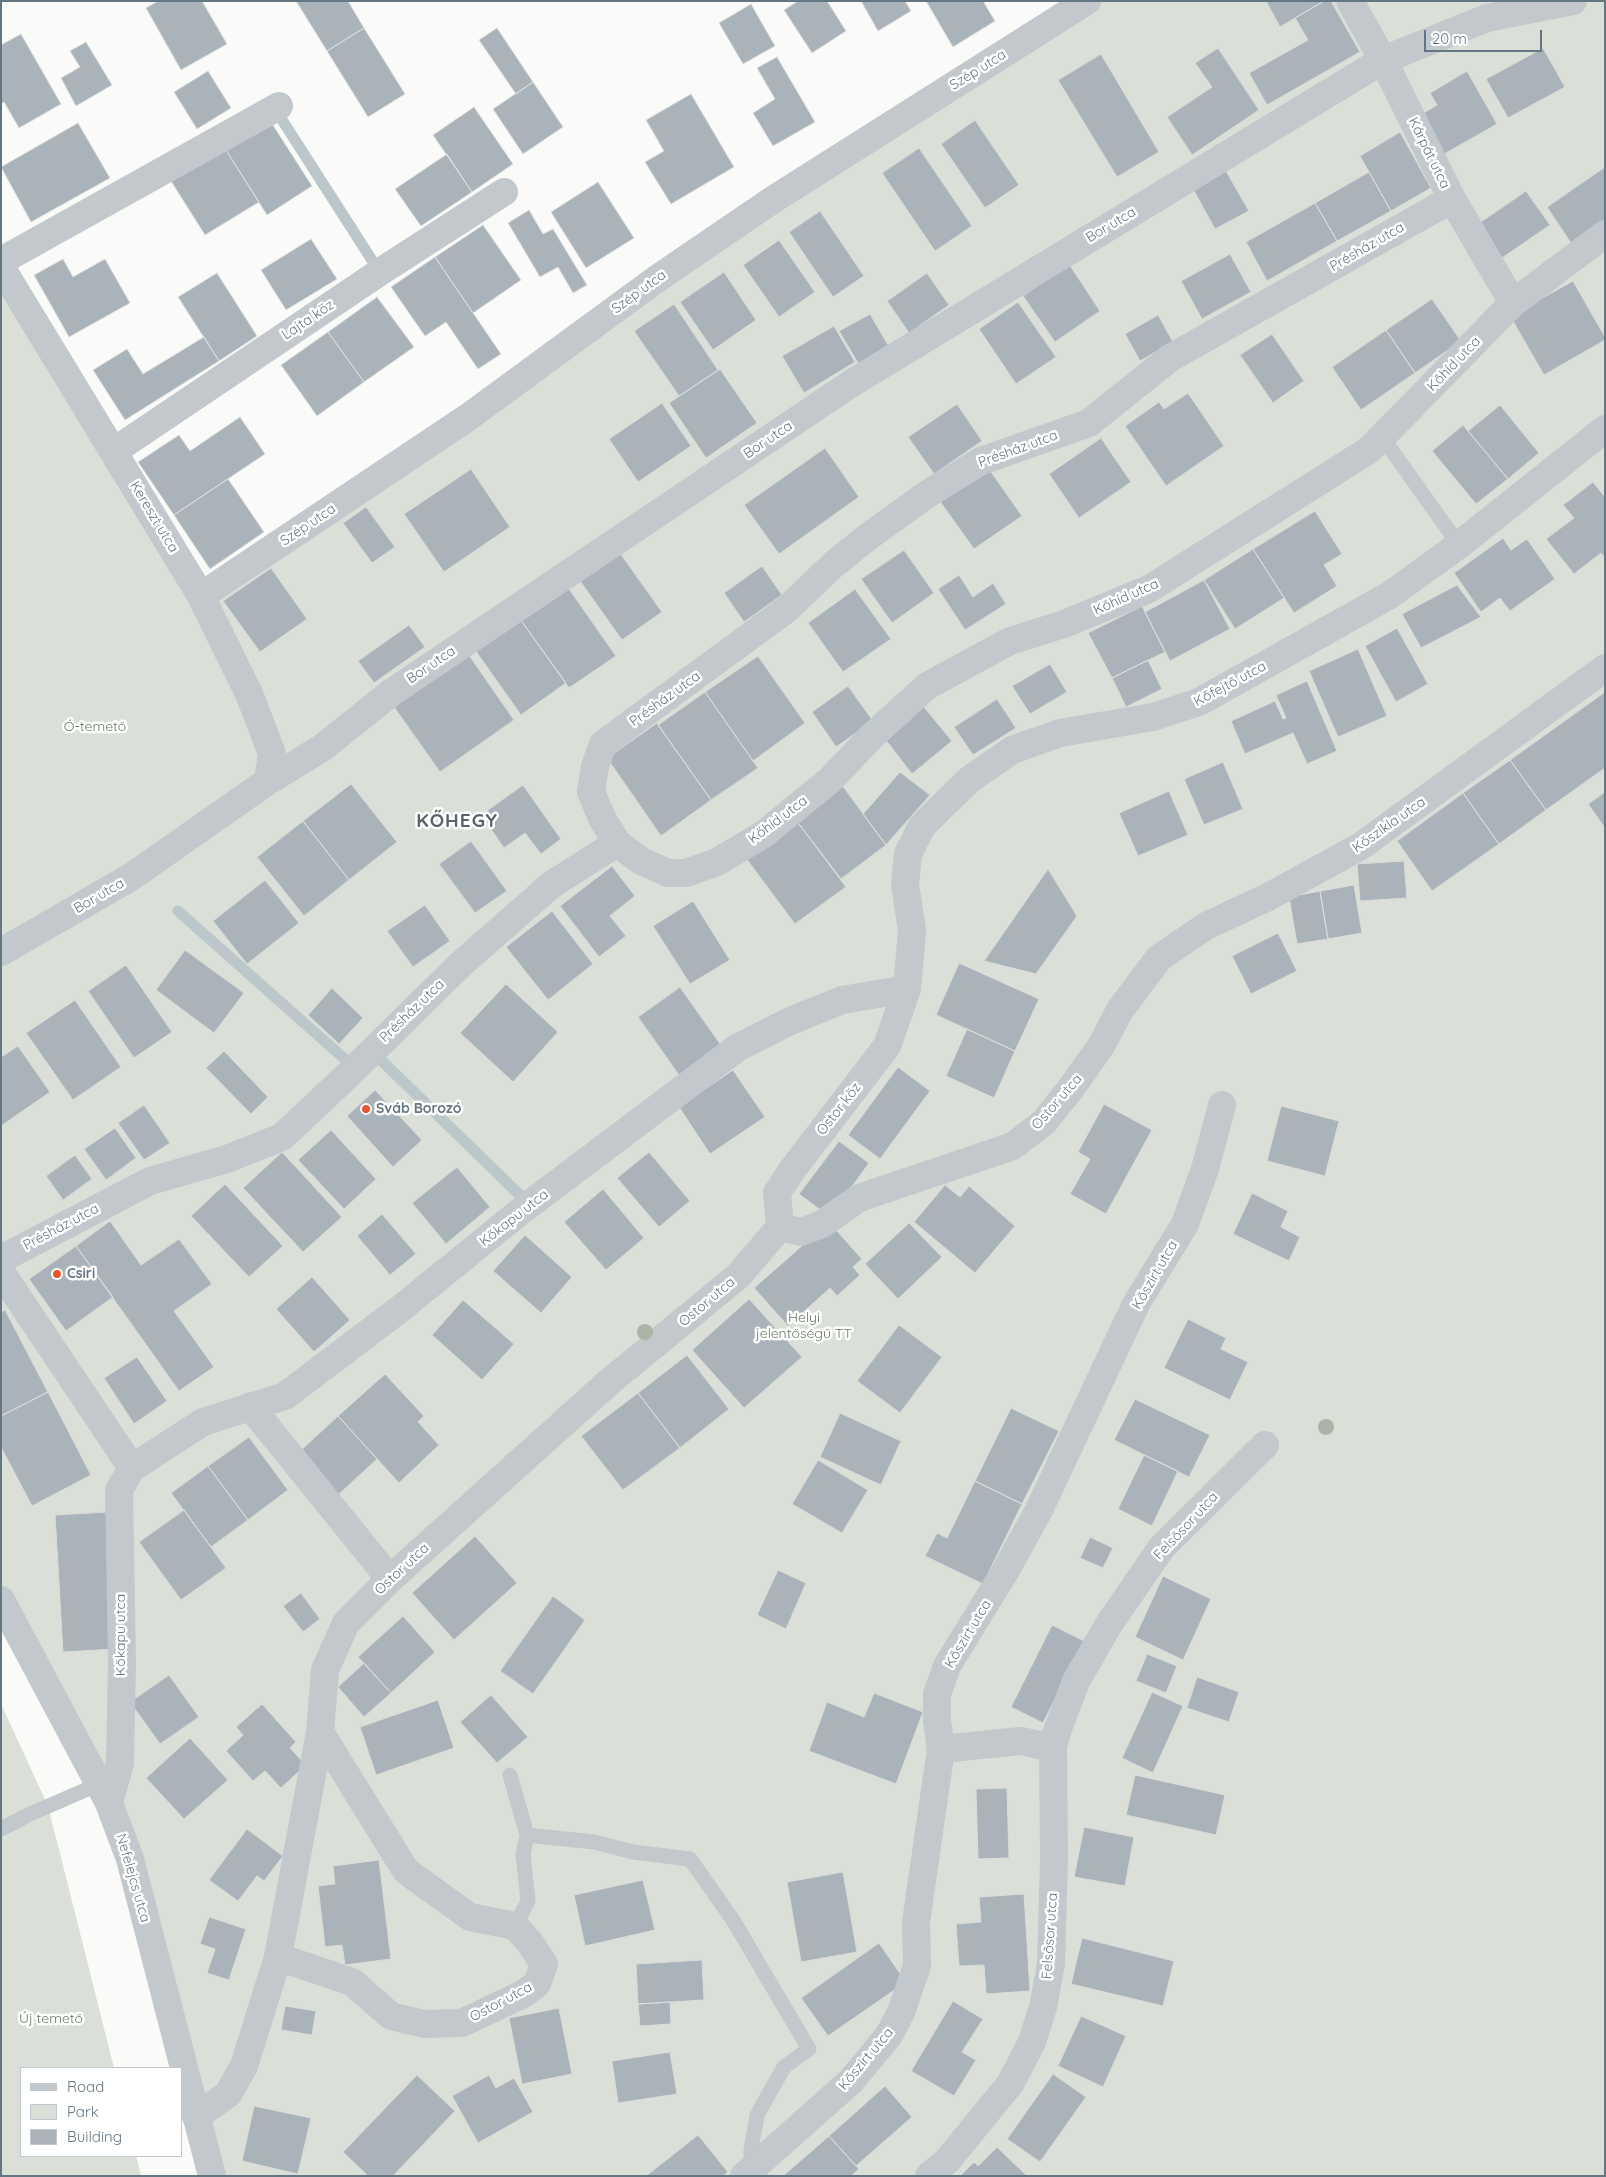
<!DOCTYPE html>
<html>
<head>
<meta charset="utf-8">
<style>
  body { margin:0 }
  #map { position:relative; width:1606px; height:2177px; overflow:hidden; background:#fafaf8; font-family:Quicksand,sans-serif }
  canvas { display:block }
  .frame { position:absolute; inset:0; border:2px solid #657683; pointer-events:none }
  .legend { position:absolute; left:20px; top:2067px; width:162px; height:90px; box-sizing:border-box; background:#fff; border:1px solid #c1c8cd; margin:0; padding:6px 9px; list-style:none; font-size:15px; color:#657683 }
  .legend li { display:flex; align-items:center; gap:10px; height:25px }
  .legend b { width:25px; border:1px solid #c1c8cd }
  .scale { position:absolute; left:1424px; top:30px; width:118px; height:22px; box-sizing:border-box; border:2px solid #657683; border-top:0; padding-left:6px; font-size:15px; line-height:18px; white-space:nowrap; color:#657683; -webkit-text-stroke:4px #fff; paint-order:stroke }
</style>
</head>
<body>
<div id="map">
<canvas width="1606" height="2177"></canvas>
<div class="frame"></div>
<ul class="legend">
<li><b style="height:6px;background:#c3c8cc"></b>Road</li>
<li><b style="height:14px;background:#dadfd7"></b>Park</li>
<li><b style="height:14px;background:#aab3b9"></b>Building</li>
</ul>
<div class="scale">20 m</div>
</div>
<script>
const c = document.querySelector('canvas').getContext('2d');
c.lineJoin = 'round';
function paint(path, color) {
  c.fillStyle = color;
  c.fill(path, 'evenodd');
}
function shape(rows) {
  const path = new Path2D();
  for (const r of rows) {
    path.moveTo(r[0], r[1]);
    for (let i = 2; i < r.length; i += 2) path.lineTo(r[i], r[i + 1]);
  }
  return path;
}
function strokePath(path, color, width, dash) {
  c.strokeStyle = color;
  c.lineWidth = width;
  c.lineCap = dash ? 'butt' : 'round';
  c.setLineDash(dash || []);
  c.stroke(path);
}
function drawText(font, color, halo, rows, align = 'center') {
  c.font = font + ' Quicksand,sans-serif';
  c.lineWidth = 5;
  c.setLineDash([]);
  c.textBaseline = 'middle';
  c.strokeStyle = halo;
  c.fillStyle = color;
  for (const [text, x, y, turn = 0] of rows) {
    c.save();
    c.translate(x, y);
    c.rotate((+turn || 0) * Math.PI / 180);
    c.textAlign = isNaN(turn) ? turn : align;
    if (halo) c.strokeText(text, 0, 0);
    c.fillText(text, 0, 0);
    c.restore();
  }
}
paint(shape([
  [1087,1,1605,1,1605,2176,212,2176,130,1859,1,1600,1,267,200,595],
  [1,1704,48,1806,114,2068,21,2068,21,2156,136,2156,141,2176,1,2176]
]), '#dadfd7');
strokePath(shape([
  [277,112,377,268],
  [178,911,347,1061],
  [382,1061,525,1200]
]), '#bbc7cb', 11);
const building = shape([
  [158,1,202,1,227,44,181,70,146,8,158,1],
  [296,1,348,1,364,28,327,51,296,1],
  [798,1,827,1,846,31,812,53,784,10,798,1],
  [861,1,905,1,911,11,878,31,861,1],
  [926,1,983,1,995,21,953,47,926,1],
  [1266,1,1324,1,1280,27,1266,1],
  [1324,1,1331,1,1360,52,1267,105,1249,73,1308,40,1295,18,1324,1],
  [751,4,775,46,743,64,719,23,751,4],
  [364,28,405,94,368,117,327,51,364,28],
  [497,28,533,82,516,94,479,40,497,28],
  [21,34,61,104,19,128,4,102,1,104,1,45,21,34],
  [86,42,112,85,76,106,61,78,80,67,70,51,86,42],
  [1218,48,1259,110,1192,155,1167,117,1212,87,1195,63,1218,48],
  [1543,48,1565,87,1508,118,1486,79,1543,48],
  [1101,54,1159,152,1117,177,1058,80,1101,54],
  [777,57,815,122,773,146,753,113,775,99,757,68,777,57],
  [208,71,231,108,197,129,174,92,208,71],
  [1467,71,1497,124,1439,157,1417,117,1437,105,1430,93,1467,71],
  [533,82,563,127,523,154,493,109,533,82],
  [691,94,734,167,671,204,645,162,664,151,646,120,691,94],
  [474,107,513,164,472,192,433,135,474,107],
  [269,119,312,186,267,215,224,147,269,119],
  [975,120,1019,185,985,208,941,144,975,120],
  [78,123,110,178,31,222,1,167,78,123],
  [1400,132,1431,188,1391,211,1360,156,1400,132],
  [224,147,259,202,205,235,171,181,224,147],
  [919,148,972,226,935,251,882,173,919,148],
  [447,154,472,192,421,226,395,189,447,154],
  [1605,167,1605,220,1571,243,1547,207,1605,167],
  [1226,171,1249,211,1215,229,1193,189,1226,171],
  [1369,172,1391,211,1337,241,1315,203,1369,172],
  [598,182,634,238,586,268,551,212,598,182],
  [1526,191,1550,225,1502,258,1478,224,1526,191],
  [1315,203,1337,241,1267,281,1246,242,1315,203],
  [529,210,543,234,553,229,587,285,573,293,558,267,540,277,508,223,529,210],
  [820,211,864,276,833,297,789,232,820,211],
  [483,225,521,280,473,313,435,257,483,225],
  [311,239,337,279,286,310,261,270,311,239],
  [779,240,815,292,779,317,743,265,779,240],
  [1230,254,1251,292,1202,319,1181,281,1230,254],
  [435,257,501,354,478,369,446,322,425,336,391,287,435,257],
  [63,259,73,277,105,259,130,303,69,337,34,275,63,259],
  [1069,264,1100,311,1055,342,1023,296,1069,264],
  [724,272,756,320,713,350,680,302,724,272],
  [217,273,257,336,219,361,178,297,217,273],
  [927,273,949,305,909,333,887,301,927,273],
  [1573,281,1605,337,1605,340,1544,375,1510,316,1573,281],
  [377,297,414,347,364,382,328,332,377,297],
  [1432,299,1461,341,1415,373,1386,330,1432,299],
  [1018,302,1056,357,1016,384,979,329,1018,302],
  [674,304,718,370,679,396,634,331,674,304],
  [870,314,891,350,861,368,839,331,870,314],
  [1158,315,1173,342,1140,361,1125,334,1158,315],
  [834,326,855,362,804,393,782,356,834,326],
  [1386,330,1415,373,1361,410,1332,367,1386,330],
  [328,332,364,382,317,416,281,365,328,332],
  [1272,334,1304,381,1273,403,1240,355,1272,334],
  [204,337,219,361,125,420,93,370,127,349,143,374,204,337],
  [720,369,757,423,706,458,669,403,720,369],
  [1188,393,1224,446,1166,486,1125,426,1159,402,1164,409,1188,393],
  [662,403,691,446,638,482,609,439,662,403],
  [957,404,982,441,934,474,908,437,957,404],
  [1500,405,1539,453,1508,479,1468,431,1500,405],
  [240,417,265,454,174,515,138,462,179,435,190,451,240,417],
  [1463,425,1508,479,1476,504,1432,451,1463,425],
  [1101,438,1131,482,1079,518,1049,474,1101,438],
  [825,448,859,497,779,554,744,505,825,448],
  [987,466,1022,516,974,549,939,500,987,466],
  [471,469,510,527,444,572,404,514,471,469],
  [228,479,264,532,210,569,174,515,228,479],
  [1593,482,1605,497,1605,558,1601,553,1574,574,1546,539,1574,518,1563,505,1593,482],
  [366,507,395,547,372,563,343,523,366,507],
  [1315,511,1342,554,1324,565,1337,586,1294,613,1253,549,1315,511],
  [1503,538,1511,550,1527,539,1555,579,1510,611,1500,598,1481,612,1454,573,1503,538],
  [1253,549,1284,598,1235,629,1204,580,1253,549],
  [904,550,934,593,892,623,861,579,904,550],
  [620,553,662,612,622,640,580,581,620,553],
  [762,566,782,595,744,622,724,593,762,566],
  [271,568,307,619,260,652,223,601,271,568],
  [959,575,973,597,993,583,1006,604,965,630,938,589,959,575],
  [1204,580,1230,629,1170,661,1145,612,1204,580],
  [1457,585,1481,617,1421,648,1402,614,1457,585],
  [567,586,616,656,569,688,520,619,567,586],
  [855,589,891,639,843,672,808,623,855,589],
  [1142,606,1165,652,1112,678,1088,633,1142,606],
  [520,619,566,683,521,715,475,650,520,619],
  [409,625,425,647,374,683,358,661,409,625],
  [1397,628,1428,684,1396,702,1365,646,1397,628],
  [1358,649,1387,716,1338,737,1309,671,1358,649],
  [469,655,514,720,440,772,394,707,469,655],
  [758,656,805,723,753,761,705,692,758,656],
  [1148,660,1162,689,1126,707,1112,678,1148,660],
  [1050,664,1067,692,1030,714,1012,686,1050,664],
  [1307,681,1337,751,1307,764,1293,733,1245,754,1231,721,1275,701,1283,719,1286,718,1276,695,1307,681],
  [848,686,873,721,836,747,812,712,848,686],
  [705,692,758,768,711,800,658,725,705,692],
  [1605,692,1605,768,1546,810,1510,760,1605,692],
  [997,699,1016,728,973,755,954,727,997,699],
  [924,707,952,741,912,774,885,739,924,707],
  [657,723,711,800,661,836,607,758,657,723],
  [1510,760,1546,810,1499,844,1463,793,1510,760],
  [1223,762,1243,809,1204,825,1184,779,1223,762],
  [900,772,930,795,886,845,863,814,900,772],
  [351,784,397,842,349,880,303,821,351,784],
  [523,785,561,839,541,854,525,833,504,848,481,815,523,785],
  [842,785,886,845,841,879,796,820,842,785],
  [1169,791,1188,835,1138,856,1119,813,1169,791],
  [1605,792,1605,828,1588,804,1605,792],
  [1463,793,1499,844,1432,891,1397,841,1463,793],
  [796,820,846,887,795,924,745,857,796,820],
  [303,821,349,880,304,916,257,857,303,821],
  [471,841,507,891,475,913,439,864,471,841],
  [1404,861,1407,898,1360,901,1357,864,1404,861],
  [612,866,635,896,610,916,626,936,599,957,560,906,612,866],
  [1048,869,1077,916,1036,974,984,961,1048,869],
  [265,880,299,923,247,964,213,921,265,880],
  [1354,885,1362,933,1328,939,1320,891,1354,885],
  [1320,891,1328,939,1297,944,1289,897,1320,891],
  [693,901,730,960,690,984,653,926,693,901],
  [425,905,450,941,413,967,387,931,425,905],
  [552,911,593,964,548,1000,506,947,552,911],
  [1278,933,1297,971,1251,994,1232,956,1278,933],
  [185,950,244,993,214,1033,156,990,185,950],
  [959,963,1039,999,1015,1051,936,1015,959,963],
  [126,965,172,1032,134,1058,88,991,126,965],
  [506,984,558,1032,513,1082,460,1033,506,984],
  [680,987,723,1048,681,1078,638,1017,680,987],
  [332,988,363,1018,339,1044,308,1015,332,988],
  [75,1000,121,1067,73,1100,26,1033,75,1000],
  [967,1029,1015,1051,994,1098,946,1076,967,1029],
  [18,1046,50,1092,1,1126,1,1057,18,1046],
  [224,1051,268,1097,251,1114,206,1068,224,1051],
  [898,1067,930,1091,880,1159,848,1135,898,1067],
  [733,1070,765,1117,710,1154,679,1107,733,1070],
  [375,1090,422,1140,393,1167,347,1116,375,1090],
  [1104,1104,1152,1130,1106,1214,1070,1194,1090,1159,1078,1152,1104,1104],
  [144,1105,170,1143,144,1160,118,1123,144,1105],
  [1281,1106,1339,1121,1325,1176,1267,1161,1281,1106],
  [115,1128,136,1158,106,1180,84,1149,115,1128],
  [331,1130,376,1179,344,1209,298,1160,331,1130],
  [839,1141,869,1163,830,1217,799,1194,839,1141],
  [282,1152,342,1217,303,1252,243,1188,282,1152],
  [649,1152,690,1201,659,1227,617,1178,649,1152],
  [75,1155,92,1179,63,1200,46,1176,75,1155],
  [457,1167,490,1207,446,1244,412,1203,457,1167],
  [225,1184,283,1246,249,1277,191,1216,225,1184],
  [945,1185,960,1197,969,1186,1015,1226,975,1273,914,1222,945,1185],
  [603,1189,644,1238,606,1270,564,1222,603,1189],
  [1252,1193,1288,1211,1281,1227,1300,1237,1289,1261,1233,1234,1252,1193],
  [382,1214,416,1254,390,1275,357,1236,382,1214],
  [110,1221,141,1265,179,1239,212,1284,174,1311,214,1367,179,1391,76,1246,110,1221],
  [829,1222,862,1259,853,1267,860,1275,837,1296,830,1288,788,1326,754,1288,829,1222],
  [909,1223,942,1257,898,1299,865,1264,909,1223],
  [525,1235,572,1277,541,1313,493,1271,525,1235],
  [76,1246,113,1297,66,1331,29,1279,76,1246],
  [312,1277,350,1320,314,1352,276,1309,312,1277],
  [749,1299,802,1357,744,1408,692,1350,749,1299],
  [463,1300,514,1344,482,1380,432,1335,463,1300],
  [5,1310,48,1392,1,1416,1,1312,5,1310],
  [1188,1319,1226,1338,1221,1349,1248,1362,1230,1400,1164,1368,1188,1319],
  [899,1325,942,1357,900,1413,857,1381,899,1325],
  [687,1355,729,1409,680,1448,638,1393,687,1355],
  [137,1357,167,1401,134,1424,104,1378,137,1357],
  [385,1374,424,1416,418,1422,439,1445,399,1483,338,1416,385,1374],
  [48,1392,91,1475,32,1506,1,1447,1,1416,48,1392],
  [638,1393,680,1448,623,1490,581,1436,638,1393],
  [1135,1399,1210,1435,1189,1477,1114,1440,1135,1399],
  [1011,1408,1059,1431,1022,1504,975,1481,1011,1408],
  [840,1413,901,1441,881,1485,820,1457,840,1413],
  [338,1416,377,1459,338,1495,299,1452,338,1416],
  [249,1437,288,1490,248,1520,208,1466,249,1437],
  [1144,1455,1178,1471,1152,1526,1118,1509,1144,1455],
  [818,1460,868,1490,842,1533,792,1504,818,1460],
  [208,1466,248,1520,211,1547,171,1493,208,1466],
  [975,1481,1022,1504,983,1584,925,1556,937,1533,947,1538,975,1481],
  [184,1510,226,1568,181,1600,139,1542,184,1510],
  [107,1512,115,1649,63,1652,55,1515,107,1512],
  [475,1536,517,1583,454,1640,412,1593,475,1536],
  [1090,1537,1113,1548,1103,1568,1080,1558,1090,1537],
  [778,1570,806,1583,786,1629,757,1615,778,1570],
  [1163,1576,1211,1599,1183,1660,1135,1637,1163,1576],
  [301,1593,320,1619,303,1632,283,1606,301,1593],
  [553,1596,585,1620,533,1694,500,1671,553,1596],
  [403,1616,435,1652,391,1693,358,1657,403,1616],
  [1052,1625,1084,1641,1043,1723,1011,1707,1052,1625],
  [1147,1654,1177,1666,1166,1693,1136,1681,1147,1654],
  [364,1663,391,1693,364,1717,338,1687,364,1663],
  [169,1675,199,1717,160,1744,130,1702,169,1675],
  [1197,1677,1239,1692,1229,1722,1187,1708,1197,1677],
  [1152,1692,1183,1706,1153,1773,1122,1758,1152,1692],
  [874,1693,923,1712,896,1784,809,1751,827,1702,864,1717,874,1693],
  [491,1695,528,1737,497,1763,460,1722,491,1695],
  [438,1700,454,1748,376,1775,360,1727,438,1700],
  [262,1704,296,1742,290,1748,306,1765,281,1788,265,1771,253,1781,226,1751,243,1735,236,1727,262,1704],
  [190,1738,228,1780,184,1819,146,1778,190,1738],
  [1135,1775,1225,1795,1216,1835,1126,1815,1135,1775],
  [1007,1788,1009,1858,978,1859,976,1789,1007,1788],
  [1084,1827,1134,1837,1125,1886,1074,1877,1084,1827],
  [247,1829,283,1856,264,1881,257,1876,238,1901,209,1880,247,1829],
  [379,1860,391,1959,345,1965,342,1945,325,1947,318,1886,335,1884,333,1866,379,1860],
  [843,1872,857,1952,801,1962,787,1882,843,1872],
  [643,1880,655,1930,585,1946,574,1895,643,1880],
  [1024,1894,1030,1991,986,1994,984,1965,959,1966,956,1924,981,1922,979,1897,1024,1894],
  [209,1917,246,1929,229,1980,207,1973,215,1949,200,1944,209,1917],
  [1082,1938,1174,1961,1163,2006,1071,1984,1082,1938],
  [879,1943,906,1982,828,2036,801,1998,879,1943],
  [702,1960,704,2000,638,2004,636,1964,702,1960],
  [953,2001,983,2019,962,2052,976,2060,954,2096,911,2071,953,2001],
  [670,2002,671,2024,640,2026,638,2004,670,2002],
  [285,2006,316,2011,312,2035,281,2030,285,2006],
  [559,2008,572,2074,522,2084,509,2018,559,2008],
  [1081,2016,1126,2036,1103,2087,1058,2066,1081,2016],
  [670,2052,677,2094,618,2103,612,2061,670,2052],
  [1053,2074,1086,2097,1040,2162,1007,2139,1053,2074],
  [417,2075,455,2111,393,2176,368,2176,343,2152,417,2075],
  [489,2075,496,2088,514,2078,533,2112,478,2143,452,2096,489,2075],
  [885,2086,912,2117,856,2166,829,2136,885,2086],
  [254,2106,311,2118,298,2174,242,2161,254,2106],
  [698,2135,728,2172,723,2176,646,2176,698,2135],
  [829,2136,859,2169,851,2176,783,2176,829,2136],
  [997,2147,1027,2176,960,2176,974,2162,978,2166,997,2147]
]);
paint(building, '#aab3b9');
strokePath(building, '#dcdcda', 1);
strokePath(shape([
  [1383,438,1459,545],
  [510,1775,527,1835],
  [1,1829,28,1815,99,1784],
  [515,1926,528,1901,523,1854,527,1835,594,1842,633,1852,690,1859,733,1920,809,2049,784,2067,757,2115,751,2150,751,2169]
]), '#c3c8cc', 15);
strokePath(shape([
  [1350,1,1383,60,1452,199,1513,303],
  [1,261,279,106],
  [1,267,201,596,250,696,272,754,268,781],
  [114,451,383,270,504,192],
  [201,596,467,418,658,278,774,199,1087,1],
  [617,843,641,861,668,873,686,873,717,862,764,834,830,780,872,736,927,686,1010,641,1064,624,1149,589,1369,450,1513,303,1605,234],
  [1,952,131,877,268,781,322,748,392,692,852,383,1383,60,1487,18,1573,1],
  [780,1227,777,1193,792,1170,887,1046,907,989,912,931,905,884,908,854,922,826,969,780,1012,750,1060,733,1153,717,1199,702,1390,595,1459,545,1605,429],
  [1,1259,150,1181,227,1159,282,1137,350,1073,461,964,551,885,617,843,602,818,591,792,595,766,603,744,787,609,833,565,869,536,929,493,981,461,1089,423,1170,358,1452,199],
  [1,1272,132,1468],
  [250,1406,390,1579],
  [1,1600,109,1803,130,1859,212,2176],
  [941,1749,1021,1741,1053,1748],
  [109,1803,120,1763,122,1663,119,1490,132,1468,203,1422,285,1396,400,1309,522,1210,737,1048,788,1022,842,1000,907,989],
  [278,1957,352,1982,391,2016,424,2024,462,2023,523,1994,537,1984,544,1964,530,1943,515,1926,470,1917,406,1871,320,1732],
  [196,2117,228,2094,244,2066,278,1957,320,1732,325,1670,346,1623,390,1579,608,1383,738,1276,780,1227,801,1232,822,1224,859,1198,1013,1146,1044,1122,1072,1087,1101,1046,1120,1010,1159,958,1206,926,1268,897,1361,846,1605,668],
  [744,2176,851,2081,889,2035,901,2012,917,1966,916,1922,941,1749,937,1720,937,1694,947,1666,1006,1570,1039,1510,1136,1304,1185,1224,1205,1169,1222,1105],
  [929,2176,947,2161,1010,2084,1032,2042,1043,2007,1051,1964,1054,1859,1053,1748,1056,1734,1076,1681,1109,1624,1162,1547,1265,1445]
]), '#c3c8cc', 28);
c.fillStyle = '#aab4a7';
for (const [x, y] of [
  [645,1332],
  [1326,1427]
]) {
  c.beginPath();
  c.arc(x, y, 8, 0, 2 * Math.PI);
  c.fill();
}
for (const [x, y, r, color] of [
  [366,1109,5,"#e4572e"],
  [57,1274,5,"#e4572e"]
]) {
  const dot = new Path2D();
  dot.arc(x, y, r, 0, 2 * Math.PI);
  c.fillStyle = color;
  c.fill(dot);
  strokePath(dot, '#fff', 2);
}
drawText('14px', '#657683', '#fff', [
  ["Szép utca",978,70,-32],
  ["Kárpát utca",1429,153,64],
  ["Bor utca",1111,225,-31],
  ["Présház utca",1367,247,-30],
  ["Szép utca",639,292,-36],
  ["Lajta köz",308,320,-34],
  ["Kőhíd utca",1454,364,-46],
  ["Bor utca",768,440,-34],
  ["Présház utca",1018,449,-20],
  ["Kereszt utca",154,517,59],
  ["Szép utca",308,525,-34],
  ["Kőhíd utca",1126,597,-24],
  ["Bor utca",431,665,-34],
  ["Kőfejtő utca",1230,684,-28],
  ["Présház utca",665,699,-36],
  ["Kőhíd utca",778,820,-37],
  ["Kőszikla utca",1389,825,-35],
  ["Bor utca",99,896,-30],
  ["Présház utca",412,1011,-44],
  ["Ostor utca",1057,1102,-49],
  ["Ostor köz",839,1109,-52],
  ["Kőkapu utca",514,1218,-38],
  ["Présház utca",61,1227,-28],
  ["Kőszirt utca",1155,1275,-60],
  ["Ostor utca",707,1302,-40],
  ["Felsősor utca",1186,1526,-47],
  ["Ostor utca",402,1569,-43],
  ["Kőszirt utca",968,1634,-59],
  ["Kőkapu utca",121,1635,-90],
  ["Nefelejcs utca",133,1878,74],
  ["Felsősor utca",1050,1936,-86],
  ["Ostor utca",501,2002,-28],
  ["Kőszirt utca",866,2059,-50]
]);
drawText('14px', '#687a64', '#fff', [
  ["Ó-temető",95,727],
  ["Helyi",804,1318],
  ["jelentőségű TT",804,1334],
  ["Új temető",51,2019]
]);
drawText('bold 14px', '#657683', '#fff', [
  ["Sváb Borozó",376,1109],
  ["Csiri",67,1274]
], 'left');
c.letterSpacing = '1px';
drawText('bold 19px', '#57646e', '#fff', [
  ["KŐHEGY",457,821]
]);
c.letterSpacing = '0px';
</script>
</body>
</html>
